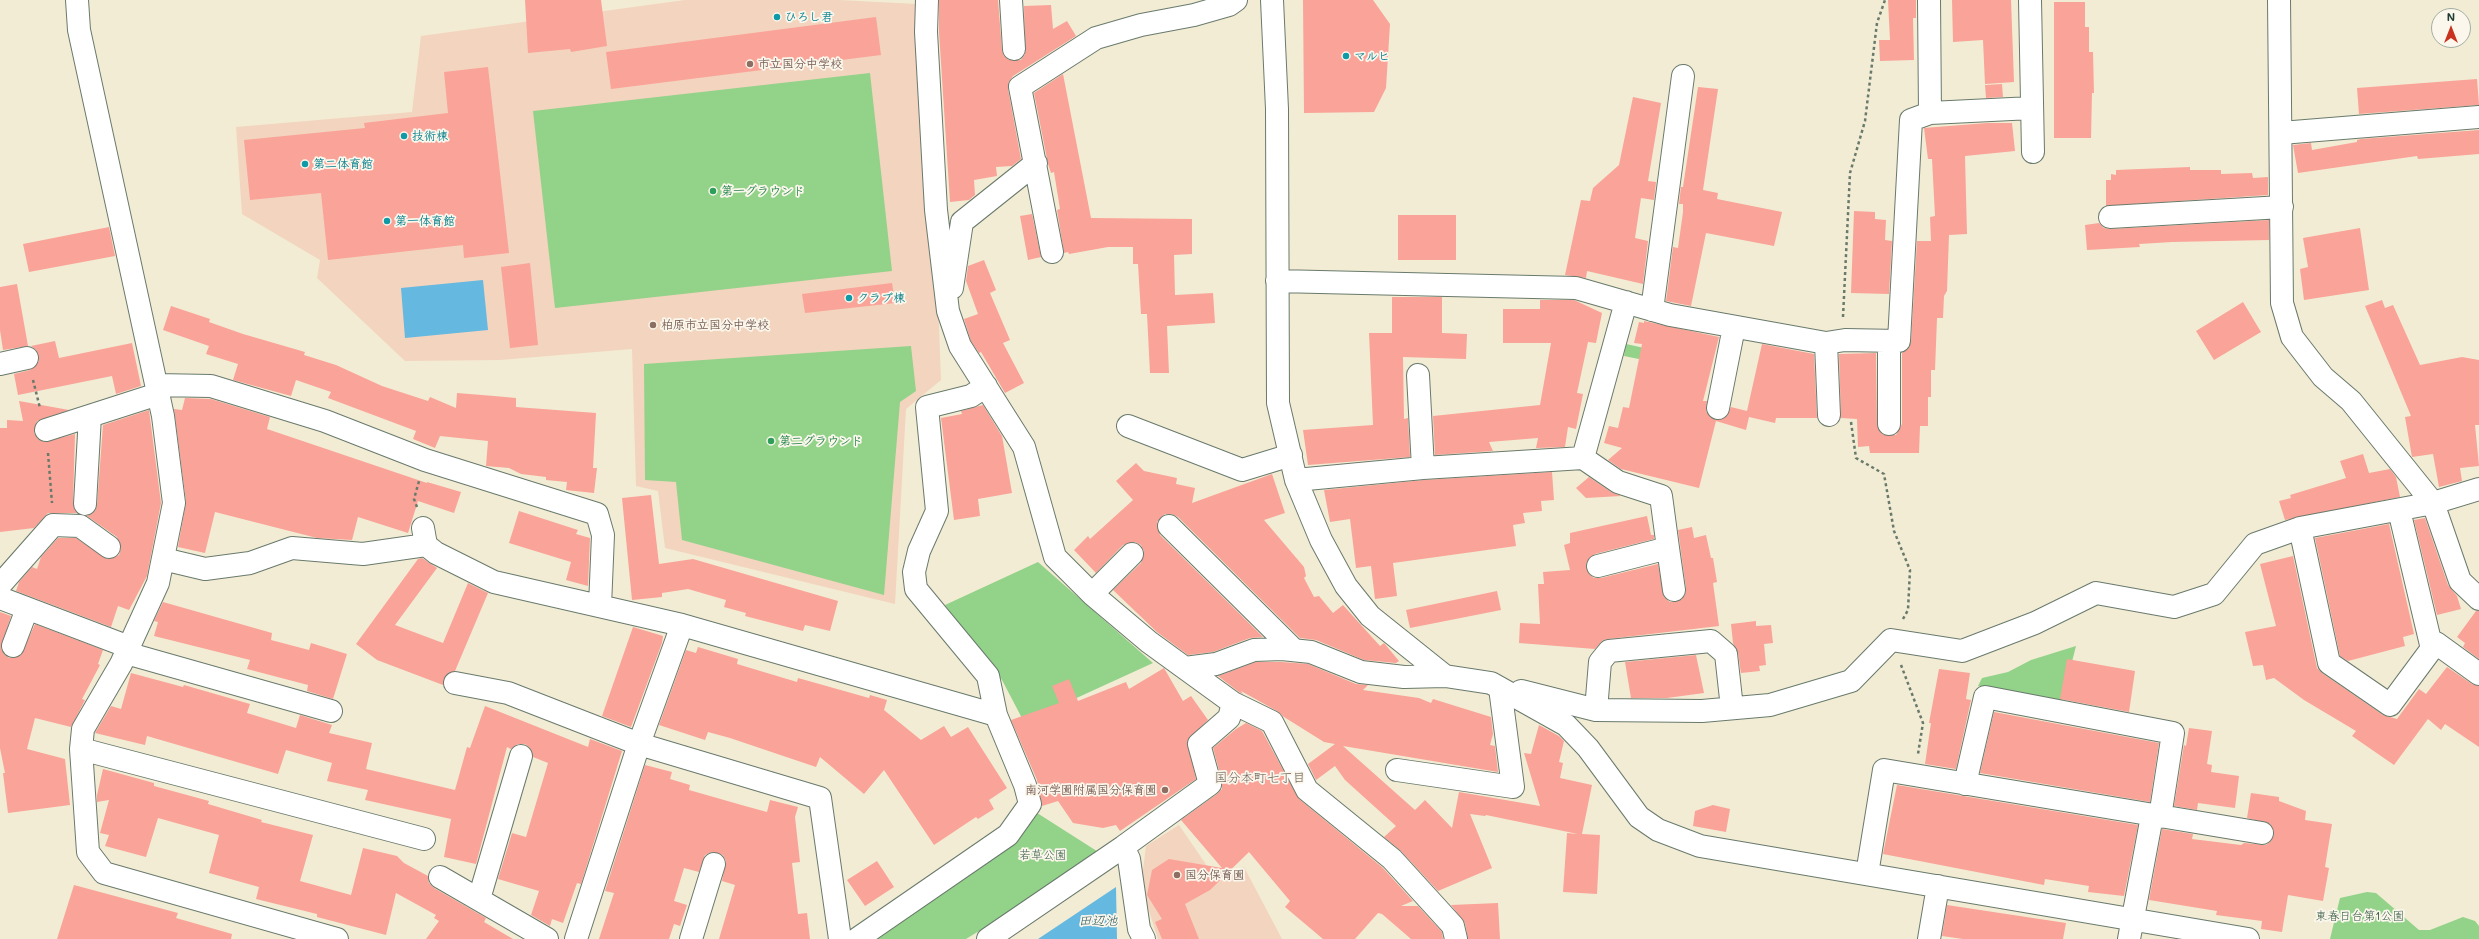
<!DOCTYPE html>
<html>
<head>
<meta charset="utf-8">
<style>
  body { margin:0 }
  #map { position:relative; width:2479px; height:939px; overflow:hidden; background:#f2ecd4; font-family:Mali,sans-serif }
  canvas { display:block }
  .north { position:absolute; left:2431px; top:8px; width:40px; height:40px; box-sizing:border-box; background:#fbf7ec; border:1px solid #a3ada2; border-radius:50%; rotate:0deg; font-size:11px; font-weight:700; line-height:16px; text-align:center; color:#1f3d34 }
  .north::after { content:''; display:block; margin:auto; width:14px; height:18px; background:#c8321e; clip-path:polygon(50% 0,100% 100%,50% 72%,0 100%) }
</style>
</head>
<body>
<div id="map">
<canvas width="2479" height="939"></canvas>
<div class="north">N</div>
</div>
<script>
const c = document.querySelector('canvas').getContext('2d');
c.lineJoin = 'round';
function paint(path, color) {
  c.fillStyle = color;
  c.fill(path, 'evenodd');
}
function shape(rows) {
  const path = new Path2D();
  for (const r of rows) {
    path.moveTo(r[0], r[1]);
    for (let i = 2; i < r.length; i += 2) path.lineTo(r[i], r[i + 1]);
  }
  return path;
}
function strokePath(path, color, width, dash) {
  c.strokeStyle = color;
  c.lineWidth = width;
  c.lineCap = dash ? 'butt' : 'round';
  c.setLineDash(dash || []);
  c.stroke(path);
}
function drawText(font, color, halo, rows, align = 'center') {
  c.font = font + ' Mali,"Klee One",sans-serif';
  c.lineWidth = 3.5;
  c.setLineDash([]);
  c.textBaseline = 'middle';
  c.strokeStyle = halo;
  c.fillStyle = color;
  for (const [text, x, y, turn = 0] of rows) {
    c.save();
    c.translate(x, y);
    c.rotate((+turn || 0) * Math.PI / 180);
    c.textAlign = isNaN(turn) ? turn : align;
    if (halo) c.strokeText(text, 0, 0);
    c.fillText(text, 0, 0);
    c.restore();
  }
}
paint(shape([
  [685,0,839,0,916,4,938,300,941,380,906,409,895,604,665,548,658,491,636,486,632,349,500,360,405,361,317,278,320,260,242,214,236,127,412,112,421,36],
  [1179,825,1218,882,1244,867,1282,939,1158,939,1141,886,1146,846]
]), '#f3d4bf');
paint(shape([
  [870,73,892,271,555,308,533,111],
  [1626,344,1676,355,1673,366,1624,356],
  [911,346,916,391,900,402,884,595,682,540,676,482,645,480,644,364],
  [1038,562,1153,663,1024,722,1002,680,945,605],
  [2076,646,2061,705,1978,686,1982,678,2008,672,2031,660],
  [1034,811,1103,855,966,939,869,939],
  [2367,892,2376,893,2419,930,2430,930,2463,917,2475,921,2479,926,2479,939,2330,939,2340,898]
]), '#92d289');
paint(shape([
  [483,280,488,330,405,338,401,288],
  [1116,887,1117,939,1038,939]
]), '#65b8e0');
paint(shape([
  [525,0,601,0,607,46,571,52,570,49,528,53],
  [939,0,998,0,1002,50,1004,56,1009,60,1021,60,1025,54,1024,6,1051,5,1053,29,1067,21,1076,36,1013,76,1009,82,1008,89,1021,159,1012,166,996,167,997,176,974,180,975,195,969,200,950,202,939,32],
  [1303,0,1373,0,1390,24,1386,88,1374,112,1304,113],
  [1888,0,1916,0,1916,18,1913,18,1914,60,1880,61,1879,40,1890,40],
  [1952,0,2011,0,2014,82,1985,84,1983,40,1953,42],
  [2054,2,2085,2,2085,27,2089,27,2089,52,2093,52,2094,93,2092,93,2091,138,2054,138],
  [876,17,881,55,611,89,606,52],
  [488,67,509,253,464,258,463,245,328,260,321,193,250,200,244,140,365,128,364,123,448,113,444,72],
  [1063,74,1091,218,1192,219,1192,254,1174,255,1175,295,1213,293,1215,323,1167,326,1169,373,1150,373,1147,314,1141,314,1138,264,1133,264,1133,247,1108,247,1069,254,1068,252,1064,253,1057,210,1060,209,1054,172,1051,173,1048,164,1034,93],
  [2477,79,2479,105,2359,114,2357,88],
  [2002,84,2003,97,1986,98,1985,85],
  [1698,87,1718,89,1703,190,1718,193,1717,199,1782,212,1774,246,1706,233,1691,306,1666,301,1673,247,1678,248,1683,212,1683,204,1679,204,1681,187,1683,187],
  [1633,97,1661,103,1648,181,1656,182,1654,200,1641,198,1635,238,1648,241,1643,284,1587,271,1586,278,1565,275,1581,200,1590,201,1593,188,1619,165],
  [1987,123,2012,123,2015,151,1965,156,1967,234,1949,235,1947,291,1944,296,1943,318,1937,318,1935,370,1931,370,1931,397,1928,397,1928,426,1920,426,1919,453,1870,453,1869,446,1858,447,1857,419,1841,418,1839,354,1876,353,1877,424,1883,435,1896,435,1902,424,1902,353,1909,348,1911,342,1917,241,1931,241,1930,217,1935,216,1932,159,1928,159,1924,128],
  [2479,130,2479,154,2418,159,2417,156,2298,173,2293,145,2311,143,2312,150,2357,142,2357,140,2361,139],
  [2190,167,2190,170,2221,170,2221,174,2252,173,2253,178,2268,177,2268,195,2106,206,2106,180,2111,180,2111,174,2116,175,2116,170],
  [1854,211,1875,212,1875,219,1886,220,1885,240,1892,241,1889,294,1851,293],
  [1032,214,1041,257,1028,260,1020,216],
  [1398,215,1456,215,1456,260,1398,260],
  [2269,220,2269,240,2172,242,2139,244,2140,247,2087,250,2085,225,2099,223,2104,228,2111,229],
  [109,227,115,256,29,272,23,244],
  [2360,228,2369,290,2304,300,2300,269,2308,267,2303,238],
  [984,260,996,290,990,293,1010,340,1003,343,1024,383,1005,393,981,352,979,353,971,341,964,319,978,314,966,281,968,266],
  [530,263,538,345,510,348,501,267],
  [892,283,895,303,805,313,802,294],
  [17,284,28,346,3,350,0,330,0,287],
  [1392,297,1442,297,1442,333,1467,334,1466,359,1403,357,1404,419,1408,418,1410,457,1308,465,1303,430,1373,425,1369,333,1392,333],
  [1540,300,1574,300,1602,313,1596,343,1588,342,1577,393,1583,394,1576,429,1568,427,1565,447,1536,448,1538,438,1489,442,1493,451,1435,455,1433,416,1540,405,1551,343,1503,343,1503,309,1540,309],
  [2382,300,2385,308,2393,305,2420,365,2462,357,2479,360,2479,425,2475,425,2479,466,2460,468,2462,481,2439,487,2433,454,2412,457,2405,417,2411,416,2365,306],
  [2243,302,2261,332,2214,360,2196,331],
  [171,306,210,319,209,322,243,334,305,352,304,355,336,365,382,386,428,401,430,397,456,408,457,393,494,396,516,398,516,407,596,413,593,468,597,468,594,493,566,490,567,482,546,480,546,477,521,474,509,468,486,466,488,441,440,436,435,448,413,439,416,431,328,398,331,392,296,380,291,396,233,380,238,364,206,354,209,346,163,330],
  [1644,321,1719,337,1703,401,1707,401,1706,412,1716,420,1727,416,1731,407,1747,411,1762,344,1814,354,1817,418,1776,418,1775,423,1749,417,1746,430,1716,421,1699,488,1621,469,1608,460,1622,448,1604,443,1609,426,1618,428,1623,407,1629,408,1642,344,1634,343,1639,322,1644,323],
  [55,341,59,358,132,343,141,386,116,394,112,376,18,395,14,374,30,370,39,361,36,350,31,346],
  [185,398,211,399,270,417,267,429,427,483,427,482,461,492,454,513,418,501,408,533,358,517,352,540,317,538,215,512,205,553,178,547,186,502,174,409,182,410],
  [19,401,69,410,37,421,34,433,38,439,44,442,75,434,73,503,77,513,48,513,34,528,0,532,0,428,7,428,7,420,23,421],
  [983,405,1002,436,1012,493,978,499,980,516,954,520,941,418,962,414,961,411],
  [149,410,161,503,147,576,129,610,118,606,111,627,16,591,19,582,32,567,37,569,41,557,58,538,76,538,107,559,119,555,121,548,117,537,87,516,95,511,97,505,103,425],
  [2363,454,2369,473,2390,469,2396,477,2400,497,2285,520,2279,501,2291,498,2290,495,2346,478,2340,461],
  [1136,463,1144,471,1177,478,1176,484,1195,488,1192,503,1272,474,1285,513,1264,520,1304,567,1306,576,1304,578,1314,597,1319,596,1333,613,1343,605,1380,646,1384,643,1399,661,1396,663,1364,660,1316,640,1300,638,1178,517,1172,514,1165,514,1157,522,1160,535,1263,637,1250,638,1213,652,1188,655,1157,632,1113,590,1141,563,1144,551,1141,545,1135,542,1123,545,1096,573,1074,550,1088,536,1090,539,1133,500,1116,481],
  [1552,472,1554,500,1541,501,1542,511,1523,513,1525,523,1513,525,1516,546,1393,563,1397,596,1375,599,1371,566,1356,568,1350,519,1330,522,1324,490,1424,480],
  [1589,477,1611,492,1621,496,1586,498,1576,488],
  [651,495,659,564,693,559,838,601,830,631,805,625,803,631,745,616,746,613,724,607,726,600,688,589,662,593,662,597,632,600,622,498],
  [519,511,578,530,576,534,590,538,588,586,566,580,571,562,509,543],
  [1647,516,1651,535,1654,535,1654,539,1595,554,1586,563,1589,574,1594,578,1601,578,1658,564,1664,597,1670,602,1681,600,1685,595,1686,588,1678,530,1692,527,1694,538,1706,535,1711,558,1713,558,1717,582,1713,583,1719,626,1608,639,1603,640,1595,649,1519,643,1520,623,1540,624,1538,584,1544,584,1543,572,1570,570,1564,545,1570,543,1570,533],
  [2425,518,2448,585,2457,596,2461,609,2437,615,2414,520],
  [2389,524,2414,634,2403,637,2405,646,2348,661,2340,656,2315,538],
  [2293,556,2317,668,2322,673,2383,715,2397,719,2419,689,2426,694,2447,667,2472,684,2479,686,2479,747,2445,724,2441,730,2428,719,2394,765,2352,736,2356,731,2304,700,2274,678,2266,680,2263,665,2253,666,2245,632,2276,626,2260,564],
  [422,558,437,568,395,625,443,643,468,583,488,593,455,671,446,675,443,685,377,660,356,644,418,559],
  [1497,591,1501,610,1410,628,1406,610],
  [163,602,272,633,271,640,309,650,311,643,347,654,333,699,307,691,308,685,247,669,250,660,154,636,158,622,154,621],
  [2476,611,2479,611,2479,659,2463,647,2465,643,2457,637],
  [0,612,11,616,1,648,4,654,9,658,21,655,35,624,103,650,98,664,100,665,82,699,85,700,71,727,35,718,27,749,65,759,70,805,8,813,3,773,5,773,0,748],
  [1756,621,1756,626,1771,625,1773,643,1764,644,1766,665,1759,666,1760,671,1741,673,1738,653,1733,643,1731,624],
  [633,627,663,636,662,643,631,727,602,716],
  [698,647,738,659,737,664,797,682,798,678,869,698,870,695,887,700,884,710,921,740,944,726,951,737,968,727,1007,788,989,800,994,809,978,819,976,817,934,845,884,770,864,794,820,757,816,767,730,738,708,732,705,740,659,725,686,650,696,653],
  [1696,655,1704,693,1667,698,1631,698,1625,662],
  [2067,659,2135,671,2129,712,2060,699],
  [1256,662,1282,662,1308,664,1356,684,1368,685,1363,690,1419,698,1431,703,1433,699,1491,717,1493,734,1490,745,1495,746,1498,772,1343,746,1415,810,1425,800,1452,828,1459,792,1540,806,1524,753,1531,754,1539,725,1559,736,1564,741,1559,762,1563,763,1560,778,1592,785,1582,834,1600,835,1597,894,1563,892,1567,833,1578,834,1486,815,1485,816,1470,814,1492,868,1438,891,1401,851,1384,837,1396,826,1345,780,1335,766,1316,780,1308,764,1335,744,1324,742,1284,717,1277,711,1241,691,1243,694,1239,692,1218,676],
  [1164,668,1183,701,1191,696,1208,720,1187,741,1196,779,1120,831,1116,825,1103,828,1073,823,1058,801,1042,806,1037,780,1011,720,1059,703,1052,686,1069,679,1078,701,1126,682,1129,689],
  [1939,669,1970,673,1966,699,1971,700,1956,769,1925,764,1931,723,1929,723],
  [131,673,183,687,184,685,250,704,247,713,296,728,300,715,332,725,329,733,372,743,366,769,455,790,467,747,470,748,485,706,588,747,590,739,622,751,581,884,577,883,563,923,552,919,550,926,531,915,539,891,498,879,512,833,526,837,548,763,533,757,530,748,525,744,518,744,511,749,507,747,476,864,444,857,451,819,365,800,368,790,327,781,332,763,286,750,278,774,147,736,145,745,95,733,111,706,121,709],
  [1994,712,2159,743,2150,802,1980,773],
  [1246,723,1262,731,1299,799,1383,868,1413,901,1401,906,1418,906,1442,932,1443,939,1411,939,1382,914,1378,913,1355,939,1323,939,1285,907,1290,901,1249,852,1210,890,1185,904,1199,939,1162,939,1155,922,1162,919,1147,895,1152,870,1169,859,1222,868,1181,820,1217,794,1222,789,1222,781,1213,748,1236,729],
  [2189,728,2212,731,2207,764,2212,765,2211,772,2239,776,2235,808,2198,803,2197,810,2174,806,2184,745,2186,746],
  [645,765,672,772,670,779,690,785,689,790,745,806,767,812,770,800,798,807,795,817,800,862,792,863,798,914,807,913,810,939,719,939,735,885,722,881,726,861,723,855,712,852,705,855,699,872,684,868,674,901,687,905,680,926,674,924,669,939,599,939,614,893,605,891],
  [103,769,154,783,154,786,209,801,208,804,262,820,261,822,313,835,300,881,351,895,363,848,397,856,404,863,428,876,429,883,434,888,486,918,484,922,513,939,426,939,439,921,434,918,436,915,396,893,386,935,317,917,317,914,256,899,259,887,209,873,219,835,158,818,146,857,105,846,109,835,100,833,109,800,97,802,97,795],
  [1897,785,2138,825,2124,896,2088,892,2089,886,2045,879,2044,885,1883,854],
  [2251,793,2279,797,2279,801,2306,811,2305,820,2332,824,2325,867,2329,868,2323,901,2288,895,2282,932,2261,929,2262,921,2216,915,2217,911,2149,900,2162,829,2193,834,2192,839,2241,845,2244,843,2266,845,2271,841,2274,835,2270,824,2247,818],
  [1713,805,1730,809,1726,832,1693,826,1695,811],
  [877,861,894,887,865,906,847,880],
  [74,885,178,913,176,918,232,934,231,939,57,939],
  [1498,903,1500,939,1468,939,1465,923,1451,905],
  [1947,905,2066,923,2063,939,1963,939,1942,936]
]), '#faa398');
const minor = shape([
  [77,0,79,30,163,416,174,503,158,583,121,664,83,729,81,749,88,852,104,873,337,939],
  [927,0,926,32,936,210,948,311,960,346,1024,447,1055,557,1092,594,1149,642,1233,703,1272,722,1307,790,1392,859,1453,926,1456,939],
  [1011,0,1014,49],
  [1272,0,1277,109,1278,403,1296,480,1321,540,1346,586,1370,616,1445,676,1491,683,1566,725,1588,748,1639,817,1658,830,1700,846,2248,939],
  [1929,0,1930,113],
  [2030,0,2033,152],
  [2279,0,2282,303,2292,337,2323,377,2351,401,2433,503,2460,581,2479,599],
  [2281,133,2479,117],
  [2110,217,2282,207],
  [1052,252,1020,87,1096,38,1141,25,1194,15,1229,5,1236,0],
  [1277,281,1576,288,1670,315,1826,343,1829,415],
  [952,288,962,222,1036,163],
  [1652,310,1683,76],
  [1889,341,1889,424],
  [1826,343,1845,340,1899,341,1911,120,1930,113,2032,108],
  [0,364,27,358],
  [1418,375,1423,468],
  [156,385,211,386,325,421,425,460,597,514,603,535,600,606],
  [986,386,971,396,927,407,937,511,919,551,914,572,916,589,988,676,996,715],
  [1718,408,1734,327],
  [1128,426,1242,470,1291,455],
  [46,430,158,394],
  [1583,458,1618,482,1661,496,1668,548,1598,566],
  [1296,480,1423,468,1583,458,1626,302],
  [2479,489,2433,503,2300,528,2329,663,2390,705,2436,643,2479,674],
  [85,504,90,416],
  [2399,510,2432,649],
  [1169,526,1294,650],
  [423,528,426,545,436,553,494,582,682,625],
  [1668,548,1674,590],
  [163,559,205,569,250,563,292,548,363,554,426,545],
  [0,585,53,525,80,526,109,547],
  [1092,594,1132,554],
  [0,598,129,647],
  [13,646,27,609],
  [126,653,331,711],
  [1185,668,1216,664,1254,650,1282,649,1311,652,1361,672,1404,677,1445,676],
  [455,683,508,693,639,744,820,798,840,939],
  [1521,691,1596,710,1702,711,1770,705,1851,681,1891,640,1962,651,2035,623,2096,593,2174,607,2214,594,2255,544,2300,528],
  [1596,710,1600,662,1609,651,1711,641,1726,654,1732,708],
  [81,749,424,839],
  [1397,770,1513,787,1500,688],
  [1965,784,1985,697,2173,733,2160,817],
  [1123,847,1129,859,1139,929,1144,939],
  [1867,874,1884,770,2262,833],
  [440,877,547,939],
  [479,899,521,756],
  [576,939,639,744,682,625,996,715,1025,785,1030,804,1008,835,857,939],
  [691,939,714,864],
  [988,939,1123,847,1210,784,1199,744,1229,718,1233,703],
  [1929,939,1938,886],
  [2129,939,2152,816]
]);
strokePath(minor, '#697a6c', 24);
strokePath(shape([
  [1843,317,1850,173,1865,121,1877,23,1885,0],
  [33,380,40,408],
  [1851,422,1856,458,1884,474,1894,531,1910,570,1908,610,1903,619],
  [48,453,52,503],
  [417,507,414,499,419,481],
  [1901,665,1923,723,1918,754]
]), '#697a6c', 2.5, [3, 3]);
strokePath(minor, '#fff', 22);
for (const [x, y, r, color] of [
  [777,17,4,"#0f9aa8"],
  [1346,56,4,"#0f9aa8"],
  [750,64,4,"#8d6e63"],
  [404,136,4,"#0f9aa8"],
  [305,164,4,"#0f9aa8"],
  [713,191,4,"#2e9e5b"],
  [387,221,4,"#0f9aa8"],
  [849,298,4,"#0f9aa8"],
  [653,325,4,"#8d6e63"],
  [771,441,4,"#2e9e5b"],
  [1165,790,4,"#8d6e63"],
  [1177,875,4,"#8d6e63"]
]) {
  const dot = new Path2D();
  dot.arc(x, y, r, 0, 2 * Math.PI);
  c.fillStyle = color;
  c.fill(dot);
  strokePath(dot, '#fbf7ec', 1.5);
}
drawText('bold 12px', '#0d838f', '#fbf7ec', [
  ["ひろし君",785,17],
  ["マルヒ",1354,56],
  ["技術棟",412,136],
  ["第二体育館",313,164],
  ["第一体育館",395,221],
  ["クラブ棟",857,298]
], 'left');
drawText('bold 12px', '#785e54', '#fbf7ec', [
  ["市立国分中学校",758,64],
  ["柏原市立国分中学校",661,325],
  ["南河学園附属国分保育園",1157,790,"right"],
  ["国分保育園",1185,875]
], 'left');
drawText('bold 12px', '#27864d', '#fbf7ec', [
  ["第一グラウンド",721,191],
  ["第二グラウンド",779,441]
], 'left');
drawText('12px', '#365b45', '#fbf7ec', [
  ["若草公園",1043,855],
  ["東春日台第1公園",2360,916]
]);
drawText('13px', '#6c6157', '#fbf7ec', [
  ["国分本町七丁目",1260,778]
]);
drawText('italic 13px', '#305c5f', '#fbf7ec', [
  ["田辺池",1098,921]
]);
</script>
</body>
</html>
